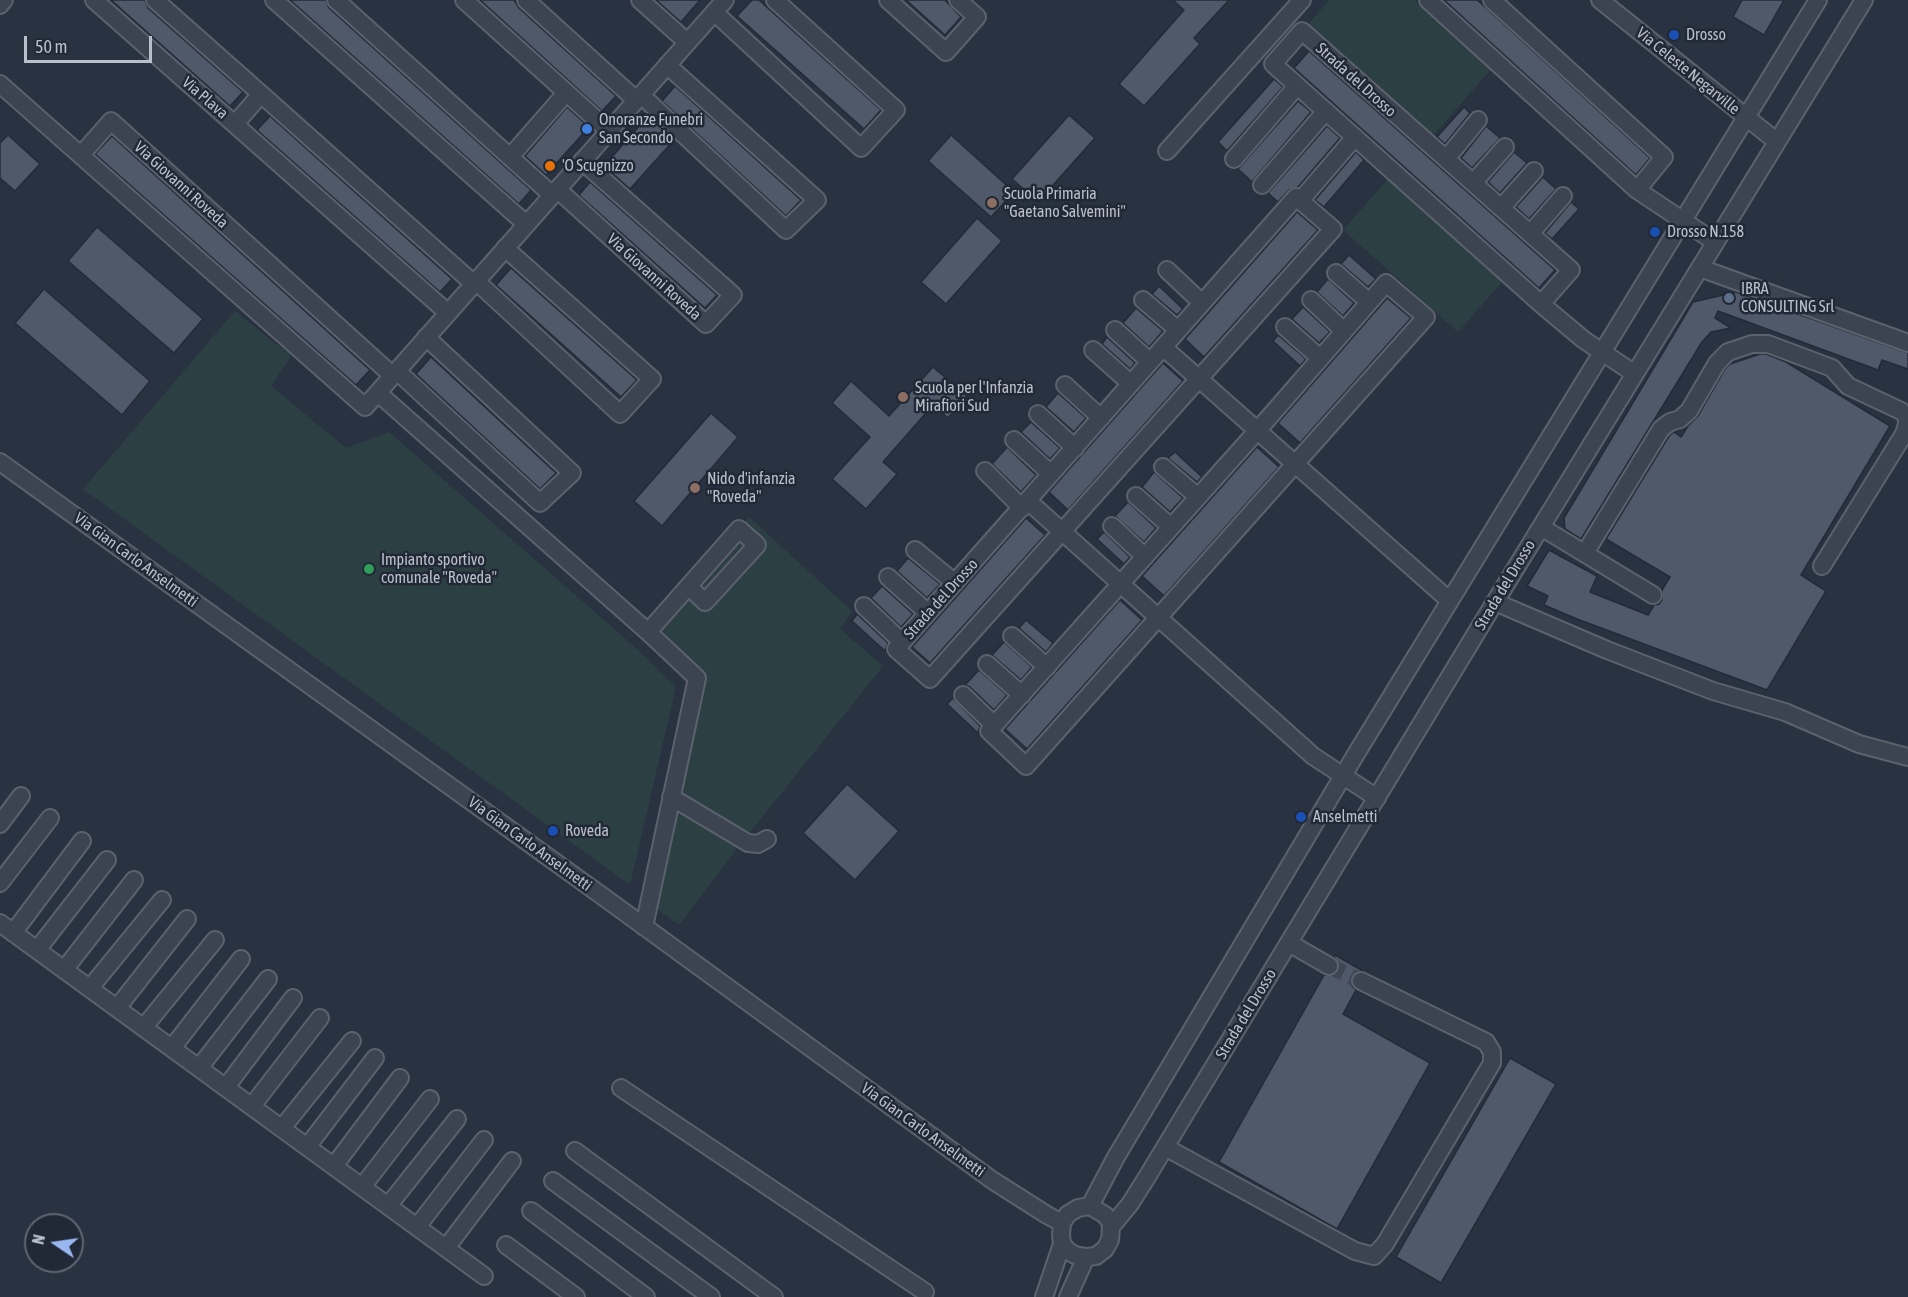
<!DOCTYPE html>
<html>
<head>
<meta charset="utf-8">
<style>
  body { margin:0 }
  #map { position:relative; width:1908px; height:1297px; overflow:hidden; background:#293241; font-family:"Asap Condensed",sans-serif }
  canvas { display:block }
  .north { position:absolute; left:24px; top:1213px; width:60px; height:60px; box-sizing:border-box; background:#222936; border:2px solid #5f6572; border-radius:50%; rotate:283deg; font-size:16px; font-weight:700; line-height:24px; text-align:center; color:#bac0cb }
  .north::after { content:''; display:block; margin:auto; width:21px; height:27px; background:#99b7f1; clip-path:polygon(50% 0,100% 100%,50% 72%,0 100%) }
  .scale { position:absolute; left:24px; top:36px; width:128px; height:27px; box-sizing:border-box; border:3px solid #bac0cb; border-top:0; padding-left:8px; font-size:18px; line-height:21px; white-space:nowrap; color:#bac0cb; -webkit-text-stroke:4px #222936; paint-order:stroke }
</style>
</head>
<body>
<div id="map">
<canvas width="1908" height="1297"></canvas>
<div class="north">N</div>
<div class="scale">50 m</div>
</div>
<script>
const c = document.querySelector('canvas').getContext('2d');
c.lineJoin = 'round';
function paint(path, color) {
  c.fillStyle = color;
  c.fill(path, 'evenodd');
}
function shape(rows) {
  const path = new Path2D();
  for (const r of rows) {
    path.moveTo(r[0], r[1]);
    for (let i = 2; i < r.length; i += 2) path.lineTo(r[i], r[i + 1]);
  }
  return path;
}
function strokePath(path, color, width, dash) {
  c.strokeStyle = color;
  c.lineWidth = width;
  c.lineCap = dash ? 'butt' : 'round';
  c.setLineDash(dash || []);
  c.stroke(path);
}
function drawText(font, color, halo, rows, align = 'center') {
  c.font = font + ' "Asap Condensed",sans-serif';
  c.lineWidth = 5;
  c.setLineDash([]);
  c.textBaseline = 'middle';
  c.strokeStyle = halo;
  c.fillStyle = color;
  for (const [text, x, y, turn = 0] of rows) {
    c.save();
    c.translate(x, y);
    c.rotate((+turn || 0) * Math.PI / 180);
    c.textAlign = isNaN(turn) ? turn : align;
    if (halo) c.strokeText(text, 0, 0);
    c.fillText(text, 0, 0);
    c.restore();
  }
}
paint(shape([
  [1329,0,1414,0,1492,68,1432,137,1306,27],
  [1388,179,1503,281,1458,332,1343,230],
  [235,311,291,356,271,386,346,448,389,432,637,649,676,687,630,885,83,489],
  [749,517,852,611,840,629,883,666,743,841,679,925,655,908,680,802,705,675,654,626]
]), '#2c4043');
const building = shape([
  [111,0,145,0,148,8,243,92,230,106,111,0],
  [290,0,326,0,329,8,531,190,519,204,290,0],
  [480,0,514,0,519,8,616,96,602,111,480,0],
  [656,0,700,0,681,22,656,0],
  [752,0,759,0,881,110,864,129,737,16,752,0],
  [906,0,945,0,961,17,945,35,906,0],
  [1173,0,1229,0,1194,38,1200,44,1144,106,1119,84,1184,10,1173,0],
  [1444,0,1477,0,1483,5,1650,158,1636,175,1444,0],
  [1742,0,1784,0,1764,35,1733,17,1742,0],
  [1309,51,1555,270,1539,288,1294,68,1309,51],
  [1274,79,1283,87,1227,151,1218,142,1274,79],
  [675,86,801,200,786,216,662,101,675,86],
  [1298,101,1311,112,1252,182,1238,169,1298,101],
  [567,107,589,127,546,175,525,156,567,107],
  [1464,107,1470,113,1445,144,1437,137,1464,107],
  [1069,115,1095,138,1038,202,1012,179,1069,115],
  [270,116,452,279,440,292,257,130,270,116],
  [648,116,674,140,630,189,604,166,648,116],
  [1327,126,1340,138,1298,187,1289,190,1278,202,1268,193,1327,126],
  [1486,126,1500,138,1472,168,1461,158,1486,126],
  [8,135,40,164,15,191,0,178,0,143,8,135],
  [951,135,1014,192,991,217,928,161,951,135],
  [112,136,370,370,356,385,95,154,112,136],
  [1356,152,1364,160,1324,207,1315,200,1356,152],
  [1514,152,1527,163,1500,193,1488,182,1514,152],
  [1543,177,1556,189,1529,219,1516,207,1543,177],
  [590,182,717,295,705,308,579,195,590,182],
  [1571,202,1579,209,1552,239,1545,233,1571,202],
  [1297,212,1318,230,1204,357,1185,339,1297,212],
  [977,218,1002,241,946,304,921,282,977,218],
  [97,227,203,319,174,353,68,261,97,227],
  [1349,255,1376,279,1368,287,1341,264,1349,255],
  [511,268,637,380,621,397,496,285,511,268],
  [1328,279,1354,303,1343,316,1317,292,1328,279],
  [1159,286,1183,309,1177,315,1152,294,1159,286],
  [44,289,150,381,122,415,15,323,44,289],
  [1736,292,1908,353,1908,369,1882,360,1878,370,1718,311,1715,318,1731,328,1711,332,1702,342,1581,539,1565,529,1564,518,1693,302,1736,292],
  [1387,298,1411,318,1300,443,1278,423,1387,298],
  [1303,307,1330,332,1319,343,1292,319,1303,307],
  [1136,308,1163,331,1149,347,1123,323,1136,308],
  [1278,335,1306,359,1300,366,1273,341,1278,335],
  [1107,337,1135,363,1130,369,1102,344,1107,337],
  [1760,354,1766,354,1786,362,1890,426,1801,575,1826,591,1767,690,1577,619,1544,605,1548,596,1527,586,1549,550,1597,576,1590,592,1648,615,1654,605,1659,604,1662,600,1662,590,1670,577,1606,539,1669,436,1674,432,1681,437,1688,426,1698,416,1725,369,1730,364,1760,354],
  [431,357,556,473,540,489,416,374,431,357],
  [1163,363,1183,381,1068,510,1049,492,1163,363],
  [933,367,967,396,948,418,933,405,883,462,897,474,866,509,832,479,870,437,832,403,851,381,889,416,933,367],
  [1058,393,1086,418,1074,432,1046,407,1058,393],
  [711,413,738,437,662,526,634,501,711,413],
  [1031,422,1060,448,1050,459,1021,432,1031,422],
  [1007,447,1036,475,1021,492,992,464,1007,447],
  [1257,447,1279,467,1164,596,1142,576,1257,447],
  [1175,452,1202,477,1197,482,1168,458,1175,452],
  [1154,472,1183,498,1170,512,1142,487,1154,472],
  [1128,502,1156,528,1144,542,1115,516,1128,502],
  [1026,518,1045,535,930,663,912,647,1026,518],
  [1104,532,1130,557,1124,564,1097,539,1104,532],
  [908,558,940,584,927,598,897,571,908,558],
  [882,586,913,614,901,627,871,598,882,586],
  [1120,600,1142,620,1027,749,1005,729,1120,600],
  [857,614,888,643,885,651,852,621,857,614],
  [1026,620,1053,643,1046,652,1019,628,1026,620],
  [1004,642,1032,667,1021,680,992,655,1004,642],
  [979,670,1007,695,994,710,970,687,965,685,979,670],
  [953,698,980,726,978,733,947,704,953,698],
  [847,784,899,831,855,880,803,833,847,784],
  [1335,955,1363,971,1356,972,1351,977,1352,986,1356,990,1343,1014,1430,1063,1337,1229,1219,1162,1324,975,1334,975,1338,971,1339,965,1334,957,1335,955],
  [1510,1058,1556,1084,1441,1283,1396,1257,1510,1058]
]);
paint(building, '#4f596a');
strokePath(building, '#242b38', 1.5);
strokePath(shape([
  [1329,966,1361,981]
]), '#3f4756', 16, [16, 8]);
const minor = shape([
  [94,0,448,313],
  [155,0,261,94,235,124],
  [274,0,526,224],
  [336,0,552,195],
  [464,0,609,131],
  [526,0,636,100],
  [640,0,687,42],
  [888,0,946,52,977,17,958,0],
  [1428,0,1637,190,1715,242],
  [1492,0,1664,157,1637,190],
  [1600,0,1776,141],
  [0,5,4,0],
  [714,12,861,148,896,110,775,0],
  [0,84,365,407,725,0],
  [261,94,474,284],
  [641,95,786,230,817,200,667,65],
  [1167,151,1302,0],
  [81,155,111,121,393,376],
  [510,157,566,93],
  [1234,159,1297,86],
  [1446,159,1478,120],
  [1473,183,1505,147],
  [1262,185,1326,111],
  [557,189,706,324,733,295,582,161],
  [1306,194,1355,137],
  [1296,197,1333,229,930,679,896,649,1296,197],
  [1501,208,1534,171],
  [1530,234,1563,196],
  [1700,268,1908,343],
  [1167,270,1202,303],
  [1336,273,1369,302],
  [476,281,620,414,652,379,505,248],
  [1386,283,1426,317,1026,766,989,731,1258,430,1386,283],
  [1143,300,1178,330],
  [1311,300,1344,331],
  [1541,304,1571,270,1302,31,1273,64,1541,304,1584,340,1635,374],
  [1285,327,1320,358],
  [1115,330,1150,362],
  [1163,347,1450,601],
  [1093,350,1131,384],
  [397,371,540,503,572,473,426,337],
  [1065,385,1101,418],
  [378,393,648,632,697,678,644,927],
  [1038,414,1075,448],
  [1014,440,1051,474],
  [0,462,605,898,992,1180,1047,1215,1062,1223],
  [1163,467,1198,497],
  [985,471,1022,508],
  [1136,496,1171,527],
  [1028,501,1313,756,1377,798],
  [1112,526,1145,557],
  [1541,527,1653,595],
  [915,550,955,583],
  [1585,553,1661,429,1670,422,1680,419,1689,411,1717,363,1728,352,1752,344,1768,344,1832,368,1848,386,1901,411,1907,416,1907,424,1904,434,1822,566],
  [888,577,928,613],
  [1495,602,1607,650,1713,691,1785,712,1859,744,1908,757],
  [864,606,902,642],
  [648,632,739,529,757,545,705,602,689,587],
  [1012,636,1047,667],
  [987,664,1022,695],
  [963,695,994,725],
  [671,797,748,843,758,844,767,839],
  [0,824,21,796],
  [0,883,50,818],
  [0,923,484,1276],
  [13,933,82,841],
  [1289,943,1329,966],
  [37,950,107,860],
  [64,970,134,880],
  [90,988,162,900],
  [117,1008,187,919],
  [144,1027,215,940],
  [172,1048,241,959],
  [199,1068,268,979],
  [226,1087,293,998],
  [621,1088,925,1292],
  [252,1106,320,1018],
  [282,1128,352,1041],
  [307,1147,375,1058],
  [1165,1147,1355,1251,1374,1256,1385,1244,1492,1063,1492,1052,1486,1042,1361,981],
  [575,1151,774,1297],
  [334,1166,400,1078],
  [553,1181,711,1297],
  [362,1187,430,1099],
  [388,1206,457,1119],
  [1090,1206,1116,1157,1356,754,1818,0],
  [1090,1206,1105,1215,1110,1221,1111,1227,1110,1240,1105,1249,1096,1256,1086,1257,1075,1255,1068,1251,1062,1244,1061,1235,1062,1223,1068,1214,1078,1208,1090,1206],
  [531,1211,646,1297],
  [417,1227,484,1140],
  [1111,1227,1130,1204,1147,1177,1495,602,1864,0],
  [506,1245,576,1297],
  [446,1248,512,1161],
  [1044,1297,1062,1244],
  [1068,1297,1086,1257]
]);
strokePath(minor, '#5b626e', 20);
strokePath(minor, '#3d4451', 16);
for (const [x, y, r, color] of [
  [1674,35,6,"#1a4fb4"],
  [587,129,6,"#3f7fe0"],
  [550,166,6,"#e8710a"],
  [992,203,6,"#8d6e63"],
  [1655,232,6,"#1a4fb4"],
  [1729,298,6,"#5c6f8a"],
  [903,397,6,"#8d6e63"],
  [695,488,6,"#8d6e63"],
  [369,569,6,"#2e9e5b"],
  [1301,817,6,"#1a4fb4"],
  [553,831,6,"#1a4fb4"]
]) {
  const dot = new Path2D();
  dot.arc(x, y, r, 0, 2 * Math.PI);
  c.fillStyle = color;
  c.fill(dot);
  strokePath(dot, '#222936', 2);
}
drawText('16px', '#bac0cb', '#222936', [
  ["Drosso",1686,35],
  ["Onoranze Funebri",599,120],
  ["San Secondo",599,138],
  ["'O Scugnizzo",562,166],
  ["Scuola Primaria",1004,194],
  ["\"Gaetano Salvemini\"",1004,212],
  ["Drosso N.158",1667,232],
  ["IBRA",1741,289],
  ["CONSULTING Srl",1741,307],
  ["Scuola per l'Infanzia",915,388],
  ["Mirafiori Sud",915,406],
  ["Nido d'infanzia",707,479],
  ["\"Roveda\"",707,497],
  ["Impianto sportivo",381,560],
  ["comunale \"Roveda\"",381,578],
  ["Anselmetti",1313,817],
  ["Roveda",565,831]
], 'left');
drawText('16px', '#bac0cb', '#222936', [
  ["Via Celeste Negarville",1688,71,39],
  ["Strada del Drosso",1356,80,42],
  ["Via Plava",205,98,41],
  ["Via Giovanni Roveda",181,185,42],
  ["Via Giovanni Roveda",654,277,42],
  ["Via Gian Carlo Anselmetti",136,560,36],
  ["Strada del Drosso",1505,585,-59],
  ["Strada del Drosso",941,599,-48],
  ["Via Gian Carlo Anselmetti",530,844,36],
  ["Strada del Drosso",1246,1014,-59],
  ["Via Gian Carlo Anselmetti",923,1130,36]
]);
</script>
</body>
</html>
